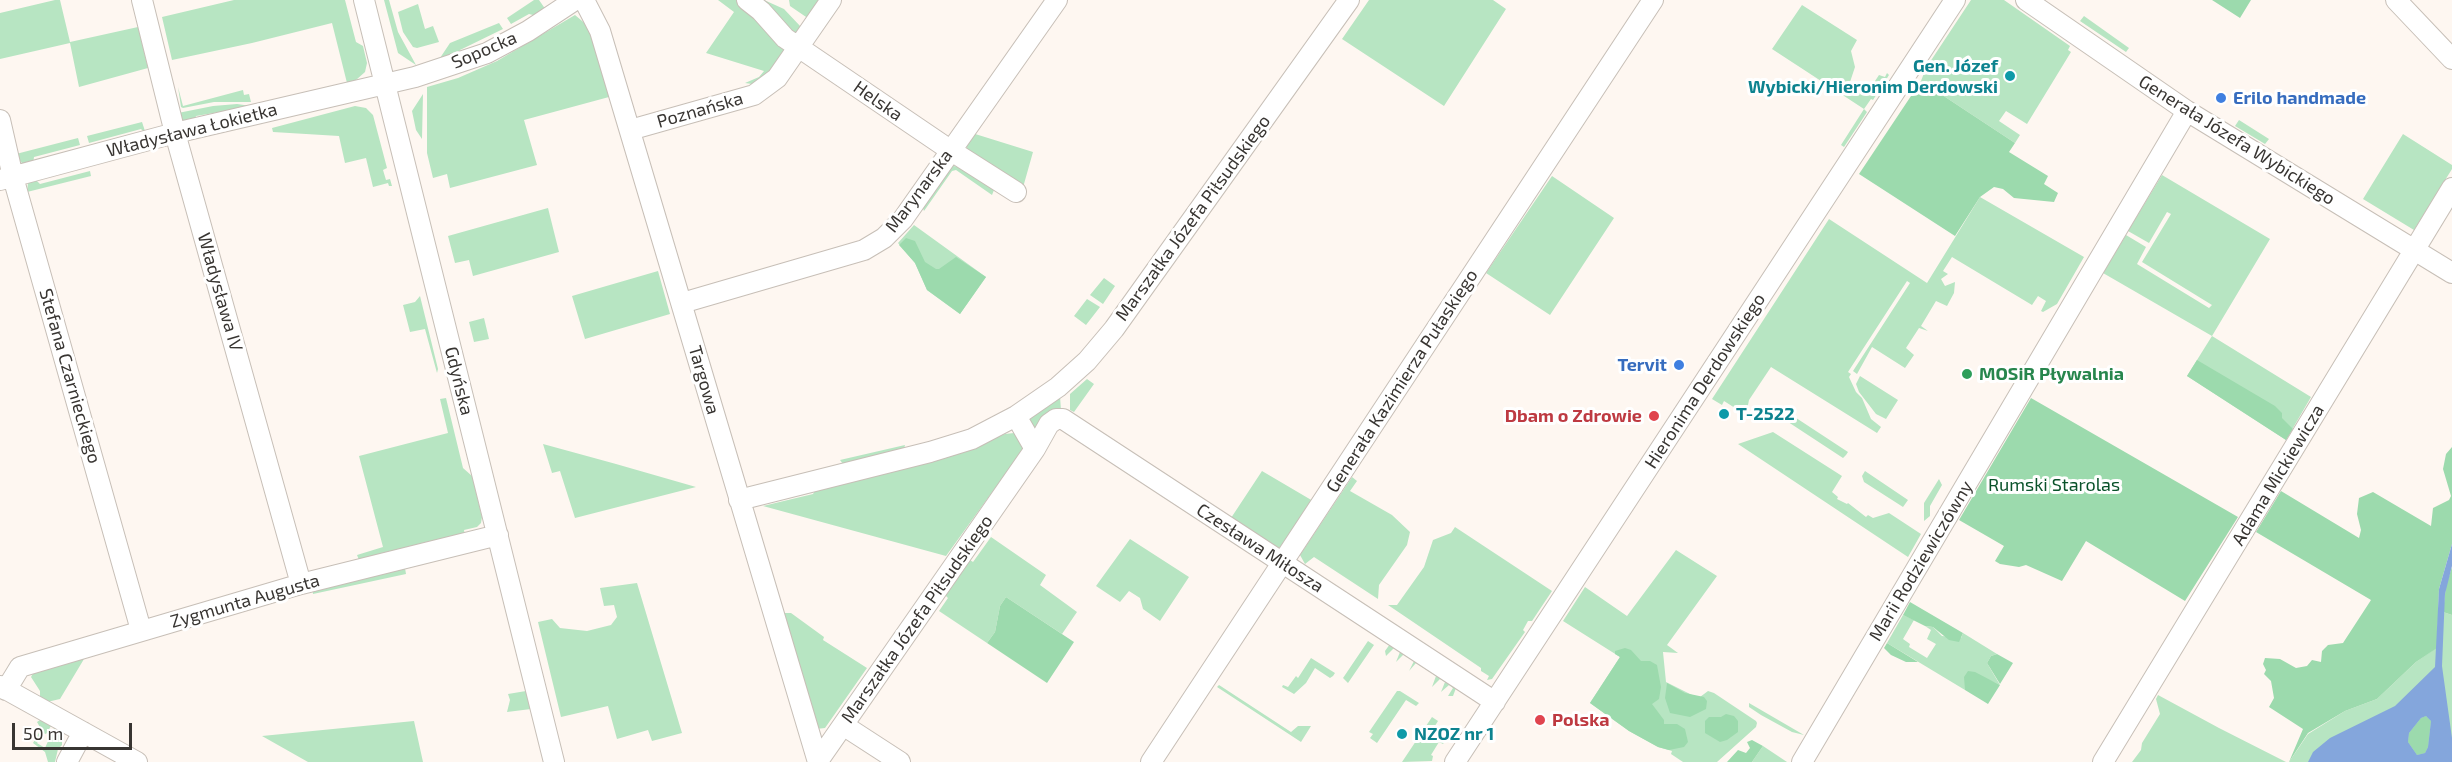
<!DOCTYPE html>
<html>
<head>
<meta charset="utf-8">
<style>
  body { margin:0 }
  #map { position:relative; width:2452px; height:762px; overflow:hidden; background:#fef7f1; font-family:"Exo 2",sans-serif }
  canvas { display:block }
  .scale { position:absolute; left:12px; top:723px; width:120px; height:27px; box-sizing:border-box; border:3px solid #383532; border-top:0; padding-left:8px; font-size:18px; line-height:21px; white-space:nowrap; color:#383532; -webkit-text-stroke:4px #fff; paint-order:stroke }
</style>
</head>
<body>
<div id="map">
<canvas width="2452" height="762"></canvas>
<div class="scale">50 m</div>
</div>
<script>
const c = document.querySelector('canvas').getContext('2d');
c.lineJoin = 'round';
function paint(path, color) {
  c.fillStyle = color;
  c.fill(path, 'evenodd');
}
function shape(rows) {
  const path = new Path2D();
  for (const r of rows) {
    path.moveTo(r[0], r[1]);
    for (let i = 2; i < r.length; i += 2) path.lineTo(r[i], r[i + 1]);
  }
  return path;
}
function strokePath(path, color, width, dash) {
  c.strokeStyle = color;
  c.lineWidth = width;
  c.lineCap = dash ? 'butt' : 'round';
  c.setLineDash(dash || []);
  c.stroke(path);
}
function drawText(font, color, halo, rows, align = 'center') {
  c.font = font + ' "Exo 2",sans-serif';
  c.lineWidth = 6;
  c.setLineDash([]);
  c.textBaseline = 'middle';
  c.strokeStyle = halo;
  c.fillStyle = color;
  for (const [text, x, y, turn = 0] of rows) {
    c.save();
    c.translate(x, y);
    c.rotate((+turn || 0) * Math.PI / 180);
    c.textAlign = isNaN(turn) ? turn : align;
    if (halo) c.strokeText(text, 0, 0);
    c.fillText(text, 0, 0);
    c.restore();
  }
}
paint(shape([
  [55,0,60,0,70,42,138,27,148,68,79,87,70,43,0,59,0,13],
  [234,0,345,0,356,42,363,46,367,63,365,72,356,80,347,83,332,23,252,43,172,60,162,17],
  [384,0,389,0,398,32,416,65,398,53],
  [534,0,539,0,546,10,537,16,529,14,511,24,507,18],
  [718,0,741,0,784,47,783,51,787,54,771,71,752,84,745,83,759,77,764,71,706,53,734,12],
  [753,0,764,0,784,9,801,27,799,36],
  [789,0,823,0,809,19,790,6],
  [1369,0,1493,0,1506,9,1444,106,1342,39],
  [1971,0,2004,0,2070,46,2068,50,2071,52,2027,124,2006,111,1999,121,2020,135,2015,143,1921,81,1926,68],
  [418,4,425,29,433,26,439,42,417,48,413,47,403,32,398,12],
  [1802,5,1857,40,1851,51,1855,67,1850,82,1867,93,1879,75,1885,77,1887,73,1889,75,1873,100,1871,99,1864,109,1867,112,1844,147,1841,145,1864,109,1772,49],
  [575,15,588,26,609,97,524,120,537,165,450,188,447,174,433,178,427,153,427,87,458,78,497,61],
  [2084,16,2129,48,2126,52,2080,21],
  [499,23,503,29,460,50,455,58,436,64,450,43],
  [178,87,183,106,243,90,244,95,249,94,251,102,214,102,183,108,181,107],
  [423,94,422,139,416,130,412,111],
  [237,104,265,108,243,108,196,116,194,123,182,121,178,113,213,106],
  [355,106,366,108,373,115,387,168,383,170,386,180,390,179,392,186,389,186,388,183,373,187,366,158,345,163,339,136,273,132,272,128],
  [2239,120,2269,139,2265,144,2235,126],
  [142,122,146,134,141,129,89,143,87,136],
  [972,133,1033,152,1022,191,967,154,967,143],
  [2403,134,2452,165,2452,169,2414,230,2363,199],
  [78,138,80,145,34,157,33,164,22,163,17,158,16,154],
  [953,166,964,167,994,190,992,195,956,170,952,171,924,211,922,206,949,167],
  [90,171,91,176,27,192,28,183,32,180,35,179,40,184],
  [2162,175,2270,239,2212,336,2311,397,2286,440,2187,376,2212,336,2103,273,2126,235,2146,247,2137,264,2209,308,2212,305,2142,262,2171,214,2167,212,2149,243,2128,231],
  [1552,176,1614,218,1550,315,1486,273],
  [1980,197,2084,257,2057,304,2043,312,2041,311,2046,301,2038,296,2032,305,1952,257,1943,271,1948,274,1941,279,1945,286,1955,282,1954,293,1947,306,1936,301,1921,326,1928,331,1919,328,1906,348,1914,355,1905,368,1872,347,1857,374,1853,371,1910,283,1907,281,1848,372,1851,374,1849,377,1856,392,1862,398,1871,419,1881,427,1877,433,1771,367,1749,400,1746,415,1724,401,1722,405,1712,399,1829,219,1927,283],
  [548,208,559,252,473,276,469,260,455,263,448,236],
  [914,225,986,277,960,314,927,290,915,263,898,243],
  [658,271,670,314,585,339,572,296],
  [1104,278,1115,286,1103,304,1090,295],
  [420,296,438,369,437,373,425,329,410,332,403,305,415,302],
  [1087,299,1100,307,1086,325,1074,316],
  [484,318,489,339,474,342,469,322],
  [1860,376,1898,400,1886,419,1876,414,1859,392,1856,384],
  [1087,379,1094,384,1074,412,1070,410,1070,394],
  [1060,396,1061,411,1033,429,1028,422,1031,417],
  [446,398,463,468,472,476,482,517,481,523,477,527,464,530,465,535,426,546,402,548,359,560,357,555,383,547,359,456,448,433,440,399],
  [1784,410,1848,452,1846,455,1843,458,1779,416],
  [1773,432,1842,476,1832,492,1838,497,1837,499,1847,504,1848,503,1866,517,1868,515,1873,518,1889,513,1921,534,1908,557,1738,444],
  [1014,433,1024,448,946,556,763,506,813,494,816,489,987,442,1005,434],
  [543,444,616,464,696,487,575,518,560,471,552,473],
  [905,445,904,449,843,464,840,460],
  [1262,471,1313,501,1282,547,1277,548,1231,518],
  [1865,471,1908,500,1903,507,1864,482,1862,476],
  [1352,477,1357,481,1350,491,1392,515,1410,532,1407,545,1379,585,1378,599,1314,557,1305,564,1300,555],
  [1939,479,1942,485,1930,506,1930,516,1924,521,1924,503],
  [1455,527,1552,591,1532,621,1528,621,1523,630,1525,632,1492,679,1487,680,1489,676,1481,671,1481,668,1388,605,1397,605,1424,567,1433,540,1451,533],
  [991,537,1046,575,1040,585,1077,612,1062,634,1006,597,1000,606,995,632,987,643,939,611,948,598,945,595,970,560,973,562],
  [1130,539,1189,577,1160,621,1143,609,1140,598,1129,591,1120,602,1096,586],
  [1676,550,1717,576,1667,645,1678,653,1663,652,1666,682,1692,695,1700,697,1708,691,1714,693,1756,721,1757,723,1756,727,1717,762,1683,762,1671,754,1672,751,1658,747,1629,731,1590,703,1620,657,1563,621,1585,587,1627,616],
  [404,562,406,574,313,594,312,585],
  [637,583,682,733,652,741,648,730,617,739,608,706,561,717,538,622,552,619,560,628,587,631,611,625,617,617,614,605,604,606,600,588],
  [2443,612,2452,615,2452,762,2289,762,2308,734,2345,711,2377,699,2416,662,2442,644],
  [782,613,791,613,824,637,823,640,867,668,825,728,816,729],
  [1903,615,1914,620,1903,639,1910,644,1909,647,1927,658,1936,644,1927,639,1931,630,1925,626,1933,627,1942,636,1961,638,1963,633,1997,654,1991,656,1987,663,2000,685,1981,676,1965,682,1965,690,1887,643],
  [1368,641,1374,645,1348,683,1343,678],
  [1390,644,1456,688,1453,696,1448,696,1453,688,1449,685,1441,692,1445,682,1440,679,1432,687,1436,676,1416,663,1409,671,1414,661,1404,654,1396,662,1400,652,1394,648,1386,656,1385,651],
  [1311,658,1335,673,1333,676,1330,678,1315,668,1306,683,1294,694,1282,687,1283,685,1288,687,1296,676,1298,678],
  [84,659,60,699,47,702,40,698,40,691,31,677,36,668],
  [1219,685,1291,732,1298,726,1311,726,1301,742,1217,687],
  [526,691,531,709,507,712,510,700,508,694],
  [1397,691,1400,691,1419,703,1416,706,1406,700,1377,743,1370,738,1373,734,1369,732],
  [2158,695,2219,728,2286,762,2132,762,2141,750,2142,743,2160,714,2156,699],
  [1749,703,1804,735,1792,732,1761,715,1749,707],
  [1432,717,1438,721,1433,729,1447,738,1443,744,1439,742,1431,755,1433,756,1432,761,1402,762],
  [40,720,51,726,46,734,43,733,37,743,45,748,54,728,62,739,62,745,58,749,55,762,48,762,45,752,33,743,41,729,37,722],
  [414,721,423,762,308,762,262,736],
  [1763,746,1787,762,1752,762]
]), '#b7e5c2');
paint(shape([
  [2212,0,2251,0,2240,18],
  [1921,81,2015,143,2009,152,2048,176,2044,184,2058,193,2054,202,2014,198,2003,189,1994,187,1980,197,1955,236,1859,174],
  [906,238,915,241,925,262,936,269,939,269,956,257,986,277,960,314,927,290,915,263,899,245],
  [2197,360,2275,406,2282,413,2282,418,2293,429,2286,440,2187,376],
  [2031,398,2238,517,2185,601,2086,541,2062,581,2026,565,2019,567,2000,564,1995,561,2004,546,1959,520],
  [2452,447,2452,544,2439,589,2437,648,2416,662,2377,699,2345,711,2308,733,2289,762,2303,729,2269,707,2274,698,2271,681,2264,674,2266,670,2263,664,2265,658,2280,659,2296,668,2307,666,2312,660,2321,662,2322,651,2328,645,2343,643,2371,600,2256,532,2281,491,2359,538,2361,530,2357,514,2359,498,2373,492,2431,526,2433,508,2449,500,2451,496,2443,469,2446,454],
  [2452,567,2452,615,2443,612,2446,585],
  [1006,597,1074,642,1047,683,987,643,995,632,1000,606],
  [1910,602,1963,633,1959,642,1949,640,1933,627,1925,626,1903,615],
  [1887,643,1918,662,1906,662,1891,655,1884,648],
  [1625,648,1631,650,1641,661,1650,661,1657,665,1661,687,1659,699,1652,704,1664,720,1664,724,1677,724,1685,729,1688,742,1684,747,1669,750,1658,747,1629,731,1590,703,1620,657,1615,654,1615,651],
  [1997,654,2013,663,2000,684,1987,663,1991,656],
  [1968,671,1975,672,2000,685,1988,704,1965,690,1964,677],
  [1667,683,1685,693,1704,697,1707,701,1706,709,1690,717,1670,713,1665,698],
  [1726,714,1734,716,1738,721,1738,732,1727,740,1720,742,1705,733,1705,721,1709,717,1721,717],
  [2426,716,2431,721,2428,747,2425,753,2417,755,2408,742,2409,733,2421,718],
  [1752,740,1763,746,1752,762,1727,762,1738,750,1746,753,1750,748,1747,742]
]), '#9cdaad');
paint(shape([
  [2452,544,2452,566,2445,594,2442,666,2452,738,2452,762,2308,762,2313,752,2330,738,2395,706,2435,667,2439,589],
  [2426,716,2431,721,2428,747,2425,753,2417,755,2408,742,2409,733,2421,718]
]), '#84a6dc');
const minor = shape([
  [142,0,175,133,301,584],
  [364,0,554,762],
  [584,0,600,31,818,762],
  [747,0,761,11,785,38,950,150,1016,192],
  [2026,0,2187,111,2452,273],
  [2396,0,2452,59],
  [0,120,13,177,141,630],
  [630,130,754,95,777,78,831,0],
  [0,180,175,133,415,77,487,53,528,31,575,0],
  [682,303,864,250,884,238,903,219,1057,0],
  [1035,449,1049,424,1056,419,1063,419,1495,702],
  [739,500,930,452,972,439,1016,416,1058,387,1087,361,1114,329,1349,0],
  [0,686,137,762],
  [6,690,20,667,301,584,498,535],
  [843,725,900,762],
  [818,761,1035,449,1016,416],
  [67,762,83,732],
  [1151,762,1653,0],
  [1455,762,1955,0],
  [1802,762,2187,111],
  [2103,762,2452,188]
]);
strokePath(minor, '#c7bfb7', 22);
strokePath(minor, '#fff', 20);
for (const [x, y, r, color] of [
  [2010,76,6,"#0f9aa8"],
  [2221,98,6,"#3f7fe0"],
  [1679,365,6,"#3f7fe0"],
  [1967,374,6,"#2e9e5b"],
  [1724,414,6,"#0f9aa8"],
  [1654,416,6,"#e0444e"],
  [1540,720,6,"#e0444e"],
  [1402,734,6,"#0f9aa8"]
]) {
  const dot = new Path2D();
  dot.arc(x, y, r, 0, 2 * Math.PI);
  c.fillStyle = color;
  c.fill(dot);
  strokePath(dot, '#fff', 2);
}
drawText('18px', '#383532', '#fff', [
  ["Sopocka",484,50,-23],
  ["Helska",878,101,35],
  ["Poznańska",700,110,-16],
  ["Władysława Łokietka",192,130,-14],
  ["Generała Józefa Wybickiego",2237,140,32],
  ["Marynarska",919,191,-53],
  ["Marszałka Józefa Piłsudskiego",1193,218,-54],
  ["Władysława IV",220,292,74],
  ["Stefana Czarnieckiego",70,376,74],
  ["Targowa",704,380,74],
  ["Gdyńska",459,381,76],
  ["Generała Kazimierza Pułaskiego",1402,381,-57],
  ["Hieronima Derdowskiego",1705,381,-57],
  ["Adama Mickiewicza",2278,475,-59],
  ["Czesława Miłosza",1260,548,33],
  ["Marii Rodziewiczówny",1921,561,-59],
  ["Zygmunta Augusta",245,601,-16],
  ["Marszałka Józefa Piłsudskiego",917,619,-55]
]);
drawText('bold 18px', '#0d838f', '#fff', [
  ["Gen. Józef",1998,66,"right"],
  ["Wybicki/Hieronim Derdowski",1998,87,"right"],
  ["T-2522",1736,414],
  ["NZOZ nr 1",1414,734]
], 'left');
drawText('bold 18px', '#366cbe', '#fff', [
  ["Erilo handmade",2233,98],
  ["Tervit",1667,365,"right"]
], 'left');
drawText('bold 18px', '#27864d', '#fff', [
  ["MOSiR Pływalnia",1979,374]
], 'left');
drawText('bold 18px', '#be3a42', '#fff', [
  ["Dbam o Zdrowie",1642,416],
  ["Polska",1552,720,"left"]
], 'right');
drawText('18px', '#09522a', '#fff', [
  ["Rumski Starolas",2054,485]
]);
</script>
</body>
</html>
